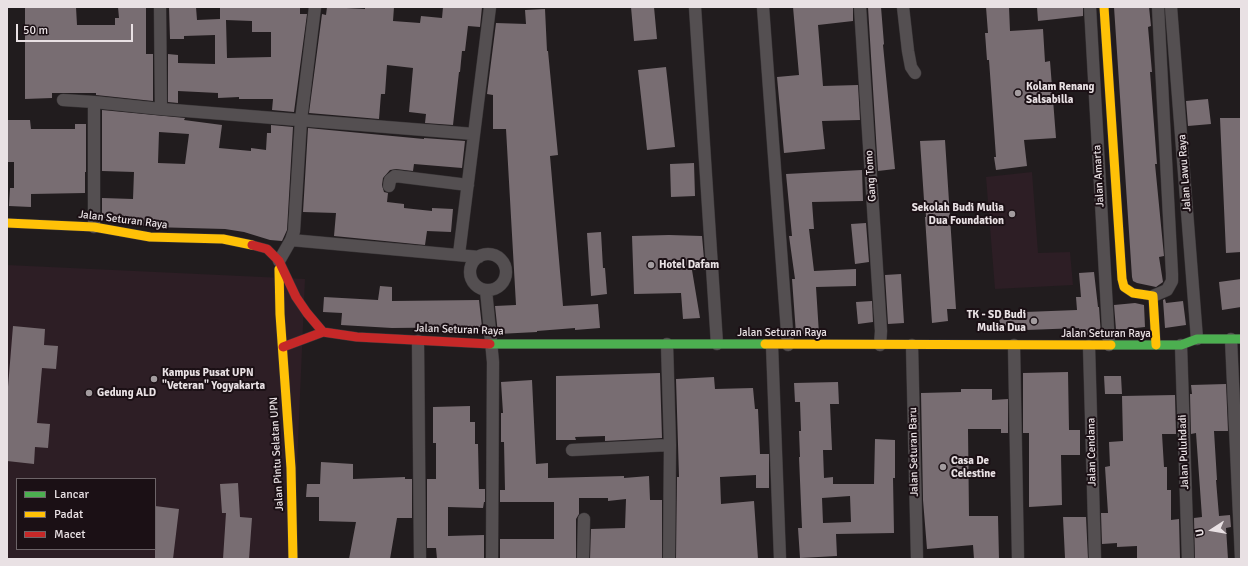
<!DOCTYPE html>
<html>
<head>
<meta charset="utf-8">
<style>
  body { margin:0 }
  #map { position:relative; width:1248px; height:566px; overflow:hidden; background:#211c1e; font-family:Signika,sans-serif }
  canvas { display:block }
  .frame { position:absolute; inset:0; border:8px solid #e9e1e4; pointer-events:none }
  .legend { position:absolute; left:16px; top:478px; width:140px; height:72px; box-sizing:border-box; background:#1b1015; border:1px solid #6d6468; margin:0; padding:5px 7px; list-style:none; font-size:12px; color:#e9e1e4 }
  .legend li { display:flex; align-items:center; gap:8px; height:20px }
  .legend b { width:20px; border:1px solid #6d6468 }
  .north { position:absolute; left:1192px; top:510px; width:40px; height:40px; -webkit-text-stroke:3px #1b1015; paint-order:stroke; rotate:258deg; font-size:11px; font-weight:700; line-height:16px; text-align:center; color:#e9e1e4 }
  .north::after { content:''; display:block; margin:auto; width:14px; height:18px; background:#e9e1e4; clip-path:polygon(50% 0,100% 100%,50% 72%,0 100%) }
  .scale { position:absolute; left:16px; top:24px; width:117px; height:18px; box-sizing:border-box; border:2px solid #e9e1e4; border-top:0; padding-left:5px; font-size:12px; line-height:14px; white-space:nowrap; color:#e9e1e4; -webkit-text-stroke:3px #1b1015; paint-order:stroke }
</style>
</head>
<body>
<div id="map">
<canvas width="1248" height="566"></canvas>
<div class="frame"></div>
<ul class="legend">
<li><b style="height:5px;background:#4caf50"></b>Lancar</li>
<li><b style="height:5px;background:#ffc107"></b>Padat</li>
<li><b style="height:5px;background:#c62828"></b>Macet</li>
</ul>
<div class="north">U</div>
<div class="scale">50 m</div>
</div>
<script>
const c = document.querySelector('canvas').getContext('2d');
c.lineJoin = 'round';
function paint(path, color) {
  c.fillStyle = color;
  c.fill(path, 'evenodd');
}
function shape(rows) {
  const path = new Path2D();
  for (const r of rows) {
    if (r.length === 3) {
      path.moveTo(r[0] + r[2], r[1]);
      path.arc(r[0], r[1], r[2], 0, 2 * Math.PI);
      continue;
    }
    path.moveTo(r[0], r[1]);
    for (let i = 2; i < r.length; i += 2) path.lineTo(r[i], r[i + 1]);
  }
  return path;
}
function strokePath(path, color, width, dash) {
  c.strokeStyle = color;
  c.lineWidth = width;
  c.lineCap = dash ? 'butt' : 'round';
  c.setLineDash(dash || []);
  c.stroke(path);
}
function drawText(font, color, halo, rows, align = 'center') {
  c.font = font + ' Signika,sans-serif';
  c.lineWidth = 4;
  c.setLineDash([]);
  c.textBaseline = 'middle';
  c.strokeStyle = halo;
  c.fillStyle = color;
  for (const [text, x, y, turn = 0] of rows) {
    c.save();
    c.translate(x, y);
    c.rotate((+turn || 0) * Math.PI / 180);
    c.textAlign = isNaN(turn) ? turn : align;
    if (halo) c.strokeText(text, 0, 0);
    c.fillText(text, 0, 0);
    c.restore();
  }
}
paint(shape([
  [1032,172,1038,253,1070,252,1073,285,995,289,986,177],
  [7,265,305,279,293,559,7,559],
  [17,479,155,479,155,549,17,549]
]), '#2d1e25');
paint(shape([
  [25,7,76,7,77,25,115,25,115,18,119,18,118,7,146,7,146,54,153,54,153,101,96,95,96,93,52,93,52,98,25,99],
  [169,7,196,7,197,20,220,19,220,7,241,7,241,8,300,7,300,14,307,14,294,112,272,110,273,99,239,99,239,97,218,98,218,93,178,91,178,103,168,102,168,54,178,55,178,63,215,64,215,35,184,36,184,39,170,39],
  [226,20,252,21,252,32,271,32,271,57,227,58],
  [327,7,365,9,365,7,394,7,393,21,420,23,421,16,442,18,443,7,482,7,480,27,468,26,465,51,462,51,460,72,459,72,453,125,425,123,426,114,409,112,413,68,387,65,385,94,381,94,379,119,309,113,322,14,326,15],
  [631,7,654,7,657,39,634,41],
  [793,7,853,7,853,21,818,25,823,86,858,85,860,120,822,121,825,149,784,153,777,77,799,75],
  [868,7,881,7,884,44,883,45,895,169,878,171],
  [986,7,1009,7,1010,31,1043,29,1045,62,1050,61,1056,138,1024,140,1027,166,996,170,994,157,996,157,989,60,987,60,985,33,988,33],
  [1037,7,1083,7,1083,16,1038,21],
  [1114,7,1149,7,1151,26,1148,27,1152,72,1150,72,1157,164,1155,164,1164,256,1159,257,1163,282,1156,287,1137,283,1133,281,1132,277],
  [545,9,547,51,548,51,558,155,550,156,563,306,598,304,600,328,575,330,575,328,537,331,537,332,498,334,495,306,516,305,506,129,493,129,493,95,487,94,496,23,526,24,525,10],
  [666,67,675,147,647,150,638,70],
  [1208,99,1211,124,1188,126,1186,101],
  [102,110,185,118,184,120,222,125,219,148,251,151,251,148,266,150,267,133,271,133,271,125,293,127,287,230,282,241,270,240,244,232,225,229,151,227,138,225,138,220,102,218,102,198,133,199,134,172,102,171],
  [159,132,189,134,185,164,158,163],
  [1220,118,1241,118,1241,252,1226,253],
  [7,120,30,120,31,129,75,129,75,124,86,124,86,172,85,172,85,193,31,194,31,207,9,206,10,188,14,188,14,162,7,162],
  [308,128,424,139,424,138,465,141,462,168,414,164,413,171,396,169,390,170,383,178,382,185,384,192,388,193,387,202,404,204,404,208,432,211,432,208,453,209,451,232,427,231,425,245,334,236,336,213,303,212],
  [945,140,956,309,947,309,948,321,932,323,925,217,926,217,925,200,924,200,920,141],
  [694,163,695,196,671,197,670,164],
  [862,170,863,201,812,202,814,229,809,229,814,271,856,269,856,286,816,287,819,334,796,334,792,279,795,279,789,236,792,236,786,174],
  [866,223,869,262,855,264,851,224],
  [601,232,603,268,605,268,607,294,591,296,587,233],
  [669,235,702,236,705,270,692,270,700,318,683,319,681,293,634,294,632,236],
  [1094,272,1098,307,1099,307,1101,335,1080,335,1079,328,1000,331,999,313,1077,310,1076,297,1081,297,1079,273],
  [901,274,904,323,888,324,885,275],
  [1241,279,1241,307,1222,310,1219,282],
  [380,286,392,287,392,301,479,300,482,327,392,328,341,325,342,313,323,312,324,297,378,300],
  [1165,299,1166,303,1183,301,1186,325,1165,328,1163,300],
  [872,301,873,322,858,324,856,302],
  [1135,303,1144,305,1145,327,1116,330,1114,305],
  [13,326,45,329,44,345,58,346,56,369,42,368,37,423,50,424,48,448,35,447,34,464,7,461,7,399],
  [1068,372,1069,430,1080,430,1080,455,1061,455,1062,505,1029,507,1029,433,1023,433,1023,373],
  [660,373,662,438,605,441,605,436,575,437,576,440,556,440,556,376],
  [1104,376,1121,376,1122,394,1105,394],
  [714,377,715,389,753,388,755,409,758,409,760,454,769,454,769,488,756,488,756,475,720,477,721,504,754,501,758,559,676,559,677,477,679,477,676,379],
  [532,380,536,464,548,463,548,478,624,476,624,478,649,476,650,500,662,500,662,559,590,559,591,529,625,528,626,499,608,501,608,498,579,498,579,514,576,519,576,559,500,559,500,539,554,539,554,502,500,502,500,490,505,490,504,442,501,442,501,413,503,413,501,382],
  [838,382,839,404,830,404,832,450,823,450,824,478,833,477,833,484,874,484,875,439,895,440,895,478,893,478,894,533,836,534,837,556,800,558,798,528,802,528,799,457,800,457,799,431,801,431,800,402,795,402,794,383],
  [850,496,851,522,823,523,822,498],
  [1226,384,1228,431,1214,431,1217,480,1216,480,1219,516,1230,515,1231,527,1226,528,1228,559,1195,559,1194,518,1202,517,1196,433,1191,434,1190,394,1192,394,1191,385],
  [961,389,992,389,992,400,1008,399,1008,433,1001,433,1001,429,968,429,969,516,998,516,999,559,974,559,973,545,927,549,923,500,921,393,961,392],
  [1175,395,1176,434,1162,434,1164,467,1167,467,1167,490,1171,490,1171,520,1179,519,1180,559,1137,559,1137,546,1117,547,1117,543,1102,544,1101,513,1108,513,1105,467,1110,466,1109,442,1123,441,1122,396],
  [470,406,470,422,475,422,475,444,478,444,479,489,485,489,485,502,484,502,483,508,448,507,448,536,484,535,484,559,437,559,436,548,427,548,427,479,436,479,436,443,433,443,433,407],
  [321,462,353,464,353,479,405,477,405,479,412,479,412,518,397,518,390,559,349,559,356,522,319,521,319,497,306,497,307,484,320,484],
  [238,483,240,517,252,518,249,559,223,559,226,513,222,513,220,484],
  [155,506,179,509,173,559,155,559],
  [1063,517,1086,517,1088,559,1065,558]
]), '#786d72');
const street = shape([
  [695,7,717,344],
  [763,7,788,345],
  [860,7,881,331,880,345],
  [903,7,908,51,911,67,915,73],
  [1090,7,1109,345],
  [1171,7,1197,339],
  [63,100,94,102,161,109,160,7],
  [161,109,474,134],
  [389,186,390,180,395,176,468,185],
  [94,227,94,102],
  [291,240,479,257],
  [459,254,490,7],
  [488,272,18],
  [279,261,291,240,294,231,301,120,315,7],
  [486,290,493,362,492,559],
  [1153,296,1167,290,1172,281,1172,274,1158,7],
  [1231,339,1241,559],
  [418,341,420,559],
  [667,344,670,445,669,559],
  [772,345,780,559],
  [912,345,917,559],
  [1014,345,1018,559],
  [1181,345,1188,559],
  [1089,346,1095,559],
  [572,450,670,445],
  [583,559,584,519]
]);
const fast = shape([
  [490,344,765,344],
  [1111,345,1181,345,1197,339,1241,339]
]);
const slow = shape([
  [1104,7,1122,279,1124,287,1133,293,1153,296,1156,345],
  [7,223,94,227,150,237,223,239,252,245],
  [279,269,280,314,291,468,293,559],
  [765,344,1111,345]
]);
const jam = shape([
  [252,245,267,249,279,261,296,297,307,313,323,332,283,347],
  [323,332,357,337,490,344]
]);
strokePath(street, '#3a3638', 13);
strokePath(fast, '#3a3638', 10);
strokePath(slow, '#3a3638', 10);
strokePath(jam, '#3a3638', 10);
strokePath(street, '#544f51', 12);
strokePath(fast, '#4caf50', 9);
strokePath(slow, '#ffc107', 9);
strokePath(jam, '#c62828', 9);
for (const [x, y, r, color] of [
  [1018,93,4,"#a39c9f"],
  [1012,214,4,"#a39c9f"],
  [651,265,4,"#a39c9f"],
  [1034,321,4,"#a39c9f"],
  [154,379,4,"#a39c9f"],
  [89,393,4,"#a39c9f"],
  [943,467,4,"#a39c9f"]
]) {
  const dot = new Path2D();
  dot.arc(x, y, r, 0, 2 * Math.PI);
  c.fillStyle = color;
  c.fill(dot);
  strokePath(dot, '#1b1015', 1.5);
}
drawText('bold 11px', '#e9e1e4', '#1b1015', [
  ["Kolam Renang",1026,87],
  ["Salsabilla",1026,100],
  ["Sekolah Budi Mulia",1004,208,"right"],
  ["Dua Foundation",1004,221,"right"],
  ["Hotel Dafam",659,265],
  ["TK - SD Budi",1026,315,"right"],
  ["Mulia Dua",1026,328,"right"],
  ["Kampus Pusat UPN",162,373],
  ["\"Veteran\" Yogyakarta",162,386],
  ["Gedung ALD",97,393],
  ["Casa De",951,461],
  ["Celestine",951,474]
], 'left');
drawText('11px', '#e9e1e4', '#1b1015', [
  ["Jalan Lawu Raya",1185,173,-94],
  ["Gang Tomo",871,176,-94],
  ["Jalan Amarta",1099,176,-93],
  ["Jalan Seturan Raya",123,220,7],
  ["Jalan Seturan Raya",459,330,2],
  ["Jalan Seturan Raya",782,333],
  ["Jalan Seturan Raya",1106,334],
  ["Jalan Seturan Baru",914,452,-91],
  ["Jalan Cendana",1092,452,-91],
  ["Jalan Puluhdadi",1184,452,-92],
  ["Jalan Pintu Selatan UPN",277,454,-93]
]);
</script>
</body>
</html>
